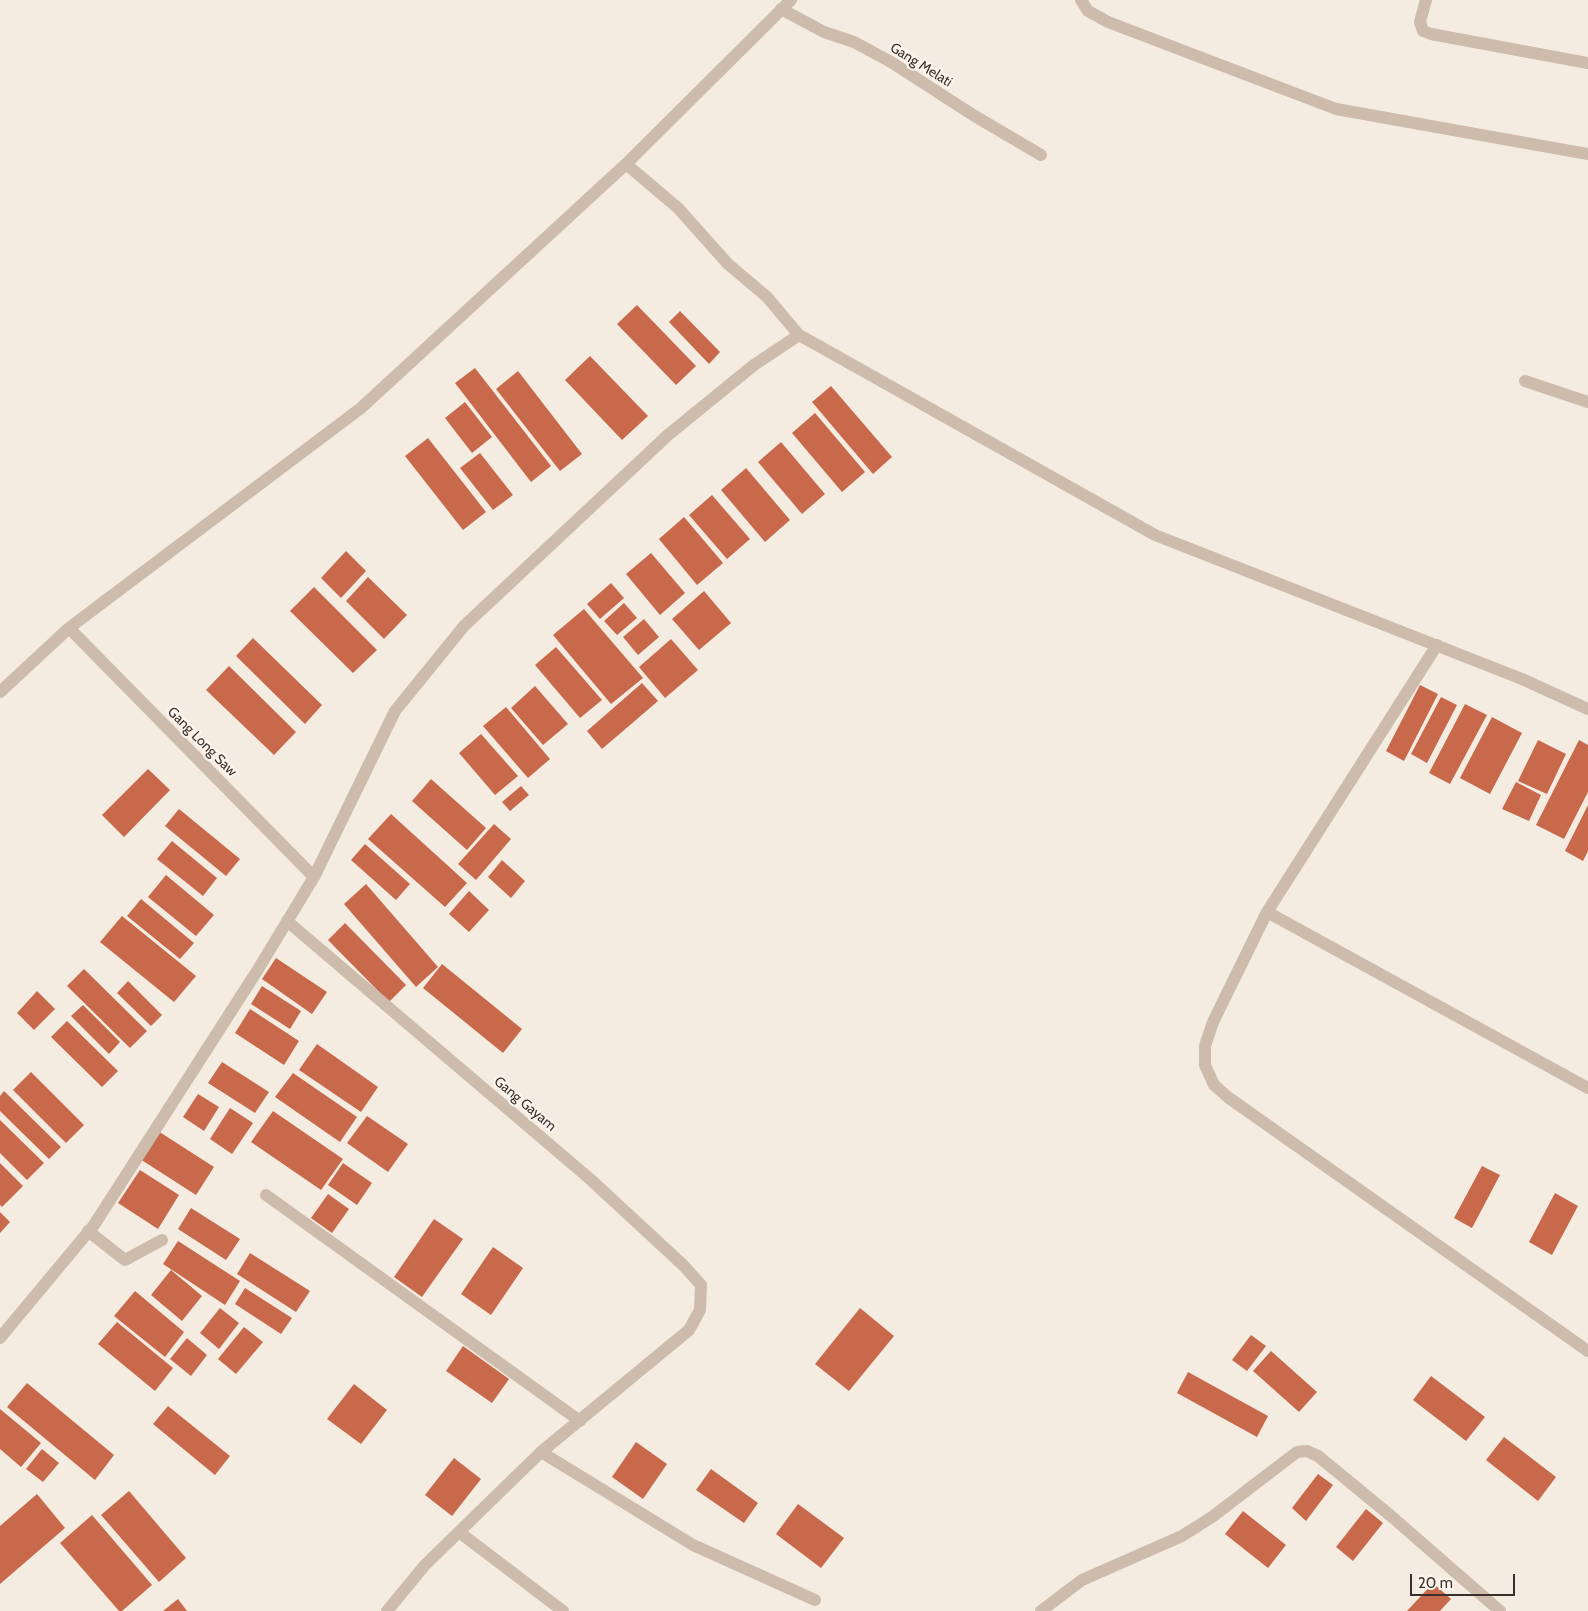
<!DOCTYPE html>
<html>
<head>
<meta charset="utf-8">
<style>
  body { margin:0 }
  #map { position:relative; width:1588px; height:1611px; overflow:hidden; background:#f4ebe1; font-family:Cabin,sans-serif }
  canvas { display:block }
  .scale { position:absolute; left:1410px; top:1574px; width:105px; height:22px; box-sizing:border-box; border:2px solid #3b302b; border-top:0; padding-left:6px; font-size:15px; line-height:18px; white-space:nowrap; color:#3b302b; -webkit-text-stroke:4px #fbf5ee; paint-order:stroke }
</style>
</head>
<body>
<div id="map">
<canvas width="1588" height="1611"></canvas>
<div class="scale">20 m</div>
</div>
<script>
const c = document.querySelector('canvas').getContext('2d');
c.lineJoin = 'round';
function paint(path, color) {
  c.fillStyle = color;
  c.fill(path, 'evenodd');
}
function shape(rows) {
  const path = new Path2D();
  for (const r of rows) {
    path.moveTo(r[0], r[1]);
    for (let i = 2; i < r.length; i += 2) path.lineTo(r[i], r[i + 1]);
  }
  return path;
}
function strokePath(path, color, width, dash) {
  c.strokeStyle = color;
  c.lineWidth = width;
  c.lineCap = dash ? 'butt' : 'round';
  c.setLineDash(dash || []);
  c.stroke(path);
}
function drawText(font, color, halo, rows, align = 'center') {
  c.font = font + ' Cabin,sans-serif';
  c.lineWidth = 4.5;
  c.setLineDash([]);
  c.textBaseline = 'middle';
  c.strokeStyle = halo;
  c.fillStyle = color;
  for (const [text, x, y, turn = 0] of rows) {
    c.save();
    c.translate(x, y);
    c.rotate((+turn || 0) * Math.PI / 180);
    c.textAlign = isNaN(turn) ? turn : align;
    if (halo) c.strokeText(text, 0, 0);
    c.fillText(text, 0, 0);
    c.restore();
  }
}
paint(shape([
  [637,305,696,366,676,385,617,324],
  [680,311,720,352,709,364,669,322],
  [590,356,648,416,622,440,565,380],
  [475,368,551,466,531,482,455,383],
  [518,371,582,454,560,471,496,389],
  [831,386,892,457,873,474,812,402],
  [465,402,492,437,472,453,445,418],
  [815,413,865,472,842,492,792,433],
  [428,438,486,512,463,530,405,456],
  [781,442,825,494,802,514,758,462],
  [480,453,513,495,493,510,460,468],
  [746,468,790,520,765,542,721,490],
  [712,495,750,539,727,559,689,515],
  [684,517,723,563,697,585,659,539],
  [346,551,366,571,341,598,321,578],
  [651,553,685,593,660,615,626,574],
  [368,577,407,615,384,639,346,601],
  [611,583,624,598,600,619,587,604],
  [314,587,377,650,353,673,290,611],
  [704,591,731,623,699,650,672,619],
  [624,603,637,618,617,635,604,621],
  [584,609,643,678,611,704,553,635],
  [644,619,659,637,638,655,623,637],
  [253,638,322,705,305,724,236,656],
  [671,639,698,670,665,698,639,667],
  [556,647,602,700,580,718,535,665],
  [229,666,296,732,274,755,206,690],
  [642,683,658,701,602,749,587,731],
  [1420,685,1438,694,1404,761,1386,751],
  [535,686,568,724,543,745,511,708],
  [1441,697,1457,705,1427,763,1411,754],
  [1465,704,1487,715,1450,784,1429,773],
  [506,707,550,759,528,778,483,726],
  [1492,717,1522,733,1490,794,1460,778],
  [481,734,518,776,495,795,459,753],
  [1538,740,1566,754,1547,794,1518,781],
  [1579,740,1588,745,1588,792,1564,839,1536,825],
  [148,769,170,790,124,837,102,815],
  [431,779,486,828,467,850,412,801],
  [1516,782,1541,795,1529,821,1502,809],
  [521,786,529,795,510,811,502,802],
  [1588,805,1588,851,1583,861,1565,851],
  [179,809,240,859,226,876,165,826],
  [391,814,467,883,445,907,368,839],
  [494,824,511,839,476,880,458,864],
  [172,841,217,878,203,896,157,859],
  [365,844,410,884,396,900,351,860],
  [502,860,525,881,511,898,488,877],
  [166,875,214,915,196,936,148,897],
  [366,884,438,967,416,987,344,904],
  [469,891,489,910,469,932,449,914],
  [141,899,194,943,180,959,127,916],
  [122,916,196,976,174,1002,100,942],
  [345,923,406,985,389,1002,328,940],
  [276,958,327,992,312,1014,262,979],
  [442,964,522,1029,503,1053,423,988],
  [84,969,147,1031,130,1048,67,986],
  [128,981,162,1015,151,1026,117,993],
  [262,986,301,1011,290,1029,251,1004],
  [37,991,55,1009,34,1030,17,1013],
  [83,1005,120,1042,109,1054,71,1016],
  [250,1009,299,1041,284,1065,235,1033],
  [67,1021,118,1071,102,1087,51,1037],
  [317,1044,378,1087,361,1112,299,1070],
  [222,1062,269,1092,255,1113,208,1083],
  [31,1072,84,1125,66,1143,13,1090],
  [293,1073,357,1117,340,1142,275,1097],
  [4,1091,61,1147,49,1159,0,1111,0,1096],
  [198,1094,219,1107,204,1131,183,1117],
  [230,1108,253,1123,232,1154,210,1139],
  [273,1111,343,1159,321,1190,251,1142],
  [367,1116,408,1144,388,1172,347,1143],
  [0,1120,44,1163,27,1180,0,1153],
  [158,1131,214,1167,196,1195,140,1159],
  [0,1163,23,1186,2,1207,0,1205],
  [343,1163,372,1183,357,1205,328,1185],
  [1482,1166,1500,1175,1472,1228,1454,1218],
  [140,1170,179,1195,158,1229,118,1203],
  [1555,1193,1578,1206,1552,1255,1529,1242],
  [328,1194,349,1209,332,1233,311,1218],
  [191,1208,240,1239,226,1260,178,1229],
  [0,1212,10,1222,0,1233],
  [434,1219,463,1239,422,1297,394,1277],
  [178,1241,240,1281,225,1305,163,1264],
  [493,1247,523,1268,491,1315,461,1294],
  [250,1253,310,1291,296,1312,237,1274],
  [171,1270,202,1296,182,1321,151,1295],
  [245,1288,292,1318,281,1334,235,1304],
  [135,1291,184,1332,165,1357,114,1316],
  [220,1308,239,1323,219,1349,200,1333],
  [860,1308,894,1336,849,1391,815,1364],
  [117,1322,173,1368,155,1391,98,1344],
  [244,1327,263,1342,236,1374,218,1359],
  [1251,1335,1266,1346,1247,1371,1232,1360],
  [187,1338,207,1355,191,1376,170,1359],
  [463,1346,509,1379,492,1403,446,1371],
  [1271,1351,1317,1392,1299,1412,1253,1371],
  [1188,1372,1268,1416,1257,1437,1177,1393],
  [1431,1376,1485,1417,1466,1441,1413,1400],
  [27,1383,114,1455,95,1480,7,1407],
  [354,1384,387,1410,361,1444,327,1419],
  [168,1406,230,1456,215,1475,153,1424],
  [0,1409,41,1443,21,1467,0,1449],
  [1504,1437,1556,1477,1538,1501,1486,1460],
  [636,1442,667,1464,643,1499,612,1477],
  [42,1449,59,1463,43,1482,26,1469],
  [454,1458,481,1479,452,1516,425,1495],
  [711,1469,758,1503,744,1523,696,1490],
  [1318,1474,1333,1485,1306,1521,1292,1508],
  [129,1491,186,1558,159,1582,101,1515],
  [37,1494,65,1528,0,1584,0,1526],
  [798,1504,844,1538,821,1568,776,1534],
  [1366,1509,1383,1523,1353,1561,1336,1547],
  [1243,1511,1286,1545,1268,1568,1225,1534],
  [92,1515,152,1585,122,1611,119,1611,60,1543],
  [1433,1583,1451,1599,1440,1611,1407,1611],
  [178,1599,187,1611,163,1611]
]), '#c8694b');
strokePath(shape([
  [1081,0,1088,11,1108,22,1336,109,1588,154],
  [1426,0,1420,22,1423,31,1431,34,1588,63],
  [781,9,824,32,854,42,891,62,973,115,1041,155],
  [626,164,678,208,728,264,767,297,799,335,826,350,1155,535,1522,679,1588,709],
  [1525,381,1588,402],
  [69,628,314,877],
  [1437,645,1267,912,1213,1022,1205,1046,1205,1065,1214,1085,1229,1098,1588,1351],
  [0,692,69,628,361,408,626,164,791,0],
  [1267,912,1588,1088],
  [287,921,590,1179,683,1265,701,1285,700,1310,689,1330,541,1452,425,1565,387,1611],
  [266,1195,580,1421],
  [88,1231,125,1260,162,1240],
  [0,1338,94,1225,257,971,314,877,395,711,464,626,668,435,754,365,799,335],
  [541,1452,693,1545,815,1600],
  [459,1532,563,1611],
  [1041,1611,1082,1580,1182,1536,1212,1517,1297,1452,1307,1451,1318,1456,1391,1516,1500,1611]
]), '#cdbbac', 12);
drawText('14px', '#3b302b', '#fbf5ee', [
  ["Gang Melati",921,65,32],
  ["Gang Long Saw",202,742,45],
  ["Gang Gayam",525,1104,40]
]);
</script>
</body>
</html>
